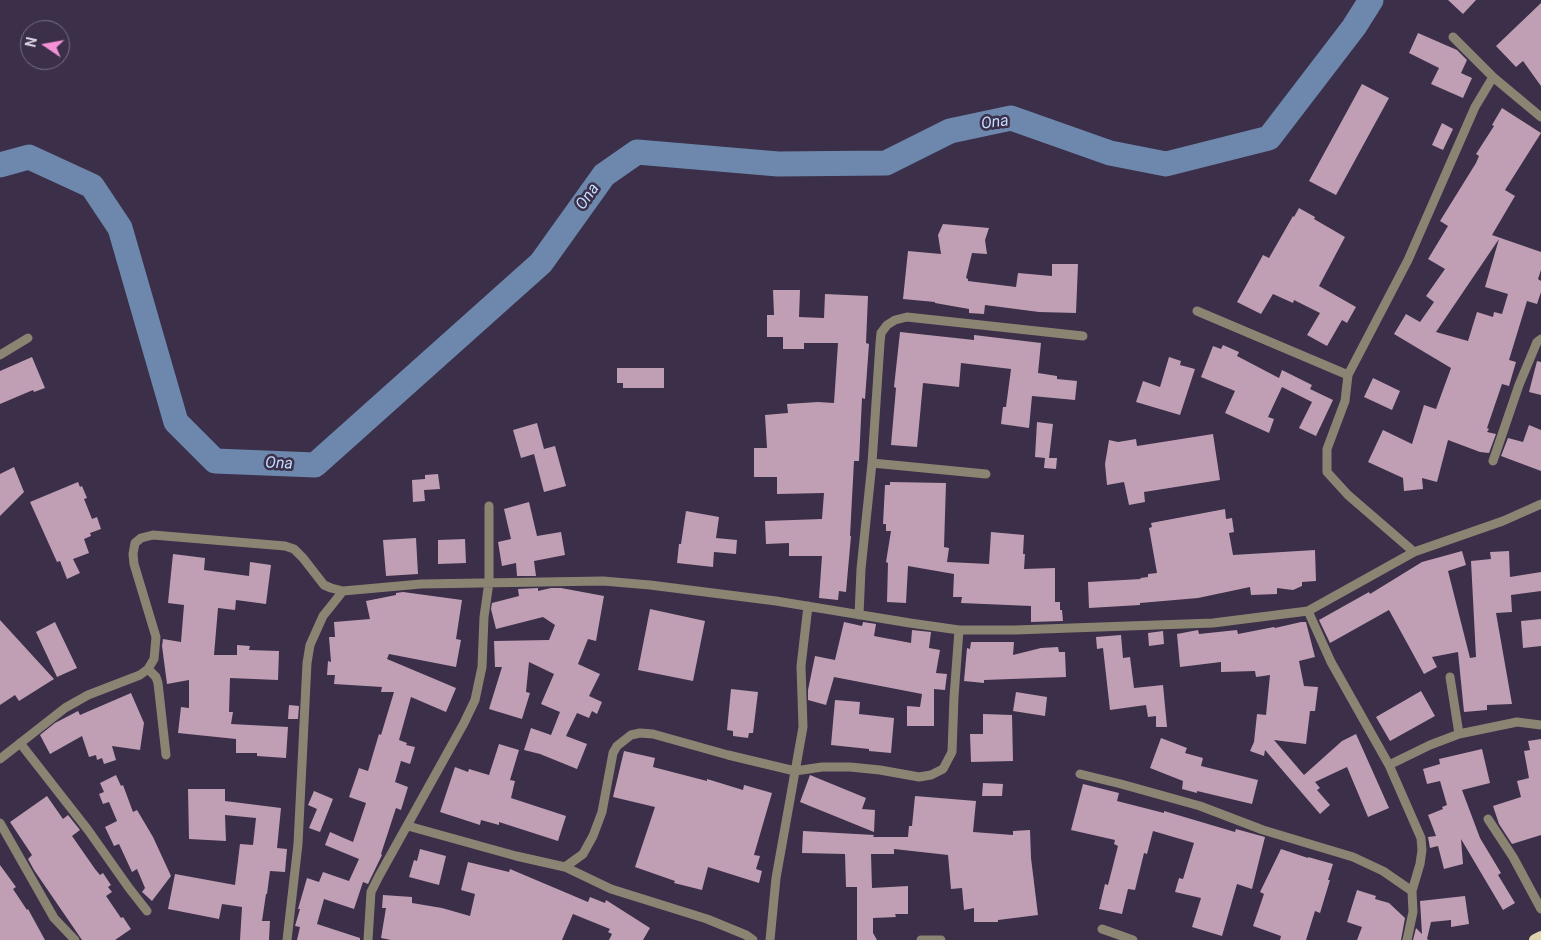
<!DOCTYPE html>
<html>
<head>
<meta charset="utf-8">
<style>
  body { margin:0 }
  #map { position:relative; width:1541px; height:940px; overflow:hidden; background:#3b2f49; font-family:Roboto,sans-serif }
  canvas { display:block }
  .north { position:absolute; left:20px; top:20px; width:50px; height:50px; box-sizing:border-box; background:#3b2f49; border:1px solid #796f85; border-radius:50%; rotate:282deg; font-size:14px; font-weight:700; line-height:20px; text-align:center; color:#d7d0e0 }
  .north::after { content:''; display:block; margin:auto; width:18px; height:22px; background:#f391d6; clip-path:polygon(50% 0,100% 100%,50% 72%,0 100%) }
</style>
</head>
<body>
<div id="map">
<canvas width="1541" height="940"></canvas>
<div class="north">N</div>
</div>
<script>
const c = document.querySelector('canvas').getContext('2d');
c.lineJoin = 'round';
function shape(rows) {
  const path = new Path2D();
  for (const r of rows) {
    path.moveTo(r[0], r[1]);
    for (let i = 2; i < r.length; i += 2) path.lineTo(r[i], r[i + 1]);
  }
  return path;
}
function strokePath(path, color, width, dash) {
  c.strokeStyle = color;
  c.lineWidth = width;
  c.lineCap = dash ? 'butt' : 'round';
  c.setLineDash(dash || []);
  c.stroke(path);
}
function paint(path, color) {
  c.fillStyle = color;
  c.fill(path, 'evenodd');
}
function drawText(font, color, halo, rows, align = 'center') {
  c.font = font + ' Roboto,sans-serif';
  c.lineWidth = 5;
  c.setLineDash([]);
  c.textBaseline = 'middle';
  c.strokeStyle = halo;
  c.fillStyle = color;
  for (const [text, x, y, turn = 0] of rows) {
    c.save();
    c.translate(x, y);
    c.rotate((+turn || 0) * Math.PI / 180);
    c.textAlign = isNaN(turn) ? turn : align;
    if (halo) c.strokeText(text, 0, 0);
    c.fillText(text, 0, 0);
    c.restore();
  }
}
strokePath(shape([
  [0,165,29,157,92,186,120,228,176,422,215,461,315,465,541,263,604,175,637,152,778,164,886,163,950,131,1011,118,1110,153,1166,164,1269,138,1354,27,1371,0]
]), '#6d88ac', 25);
paint(shape([
  [1448,0,1476,0,1463,14],
  [1541,3,1541,86,1523,61,1516,67,1496,46],
  [1418,33,1457,50,1467,60,1461,73,1472,78,1463,98,1431,84,1439,68,1409,53],
  [1362,84,1389,98,1336,195,1309,181],
  [1502,108,1541,133,1505,190,1515,196,1492,235,1541,252,1541,270,1538,279,1541,281,1541,292,1537,304,1527,301,1509,360,1516,362,1509,386,1502,384,1487,428,1489,429,1487,432,1496,434,1489,453,1480,452,1448,440,1437,482,1422,478,1423,489,1404,491,1403,478,1368,462,1383,430,1412,444,1424,405,1436,409,1451,368,1394,334,1406,314,1420,322,1434,302,1426,296,1445,269,1428,259,1448,226,1440,221,1476,163,1479,156,1476,154,1494,126,1492,125],
  [1499,239,1485,287,1508,294,1502,314,1494,312,1493,317,1477,312,1468,341,1436,332],
  [1442,123,1453,129,1443,150,1432,145],
  [1299,208,1315,217,1314,219,1345,237,1319,286,1356,307,1347,323,1342,320,1327,346,1307,335,1320,313,1294,300,1293,303,1273,294,1261,314,1237,302,1263,255,1269,258,1293,216,1294,217],
  [943,224,989,228,985,240,987,254,972,253,966,278,968,279,968,281,1016,287,1018,273,1052,276,1052,264,1078,264,1076,313,1039,312,985,305,984,314,969,313,969,309,935,303,935,302,903,299,908,251,941,254,938,235],
  [773,290,800,290,799,317,824,318,825,294,868,296,866,343,869,344,865,399,862,398,859,461,854,461,850,536,851,536,846,592,839,591,838,600,819,598,822,556,789,556,789,543,766,544,765,521,822,519,824,493,777,494,777,477,754,477,754,448,767,448,765,415,788,413,787,404,818,402,834,403,838,343,804,343,804,349,783,349,783,337,767,337,767,315,774,315],
  [900,332,974,340,974,335,1041,343,1038,373,1057,376,1057,379,1077,381,1075,400,1032,396,1029,428,1001,424,1003,407,1006,407,1011,369,961,363,959,387,923,383,917,447,891,445,896,388,894,387],
  [1223,345,1239,352,1237,356,1279,378,1282,370,1312,385,1310,389,1333,400,1316,436,1299,428,1312,402,1282,387,1268,417,1274,419,1269,433,1225,413,1235,391,1201,377,1213,346,1221,349],
  [32,357,45,388,34,392,33,390,0,404,0,371],
  [1169,357,1181,361,1180,365,1195,369,1180,415,1136,402,1143,381,1160,387],
  [1537,361,1541,362,1541,395,1529,392],
  [617,368,664,368,664,388,623,388,623,383,617,383],
  [1373,378,1400,391,1392,410,1364,397],
  [1037,422,1053,424,1049,458,1057,458,1056,469,1044,468,1045,458,1035,457],
  [537,423,544,449,555,446,566,486,544,492,534,454,521,458,513,430],
  [1529,425,1541,430,1541,471,1501,456,1508,438,1523,442],
  [1213,434,1220,480,1144,492,1145,502,1129,505,1124,482,1107,485,1105,464,1109,440,1118,442,1136,439,1137,446],
  [14,467,24,492,0,516,0,474],
  [438,474,440,489,424,490,425,501,413,502,412,480,425,479,425,475],
  [78,482,80,487,82,486,87,498,84,499,92,519,97,517,101,529,90,533,91,536,84,539,89,553,73,559,80,573,67,579,60,561,57,562,30,502],
  [890,482,946,483,944,547,949,548,947,562,989,564,991,532,1024,535,1023,554,1025,554,1024,569,1055,568,1055,602,1060,602,1060,610,1062,610,1063,621,1031,622,1031,606,961,603,962,597,953,597,954,574,908,566,906,603,887,602,888,563,886,562,891,531,886,531,886,524,883,524,885,485,890,485],
  [529,502,537,536,561,532,565,555,534,561,536,576,517,576,516,563,502,566,498,542,511,539,504,509],
  [1225,509,1226,519,1232,518,1234,532,1229,533,1233,555,1315,550,1316,581,1302,582,1302,586,1293,590,1277,588,1277,594,1251,595,1250,587,1198,598,1140,603,1140,605,1089,608,1088,582,1141,579,1140,578,1148,577,1148,574,1157,573,1149,528,1152,527,1151,523],
  [686,511,719,517,716,538,737,540,736,554,714,552,713,567,677,563,679,544,681,544],
  [416,538,418,574,386,576,383,540],
  [465,539,466,563,438,564,438,540],
  [1462,551,1466,565,1448,571,1470,658,1476,657,1471,561,1491,559,1490,552,1509,551,1510,577,1541,572,1541,591,1511,595,1512,612,1496,613,1512,704,1487,705,1487,710,1464,712,1458,652,1432,657,1437,667,1424,674,1389,610,1330,643,1319,620,1369,592,1370,594,1422,562],
  [173,554,205,558,204,570,249,576,250,562,271,565,266,604,236,600,235,610,218,608,214,655,237,655,237,645,250,646,249,650,279,651,278,680,230,678,229,712,233,712,231,724,288,727,286,758,257,756,257,753,236,753,236,739,178,733,181,707,189,708,189,680,167,684,162,646,163,639,181,642,184,605,168,603],
  [538,588,538,591,551,588,561,588,604,596,596,641,588,639,578,664,600,674,589,696,602,702,597,714,592,711,589,718,577,713,566,736,587,744,577,769,540,754,524,750,531,728,551,735,560,712,541,704,554,674,529,662,526,692,530,693,522,719,489,709,502,667,495,667,494,641,549,640,555,625,543,617,496,629,491,609,492,603,519,596,518,589],
  [403,592,462,600,456,639,461,640,456,667,389,654,387,659,456,688,446,712,411,697,399,740,407,743,406,745,415,747,410,764,401,761,395,782,408,787,401,810,396,808,381,854,382,855,368,884,363,882,354,909,324,899,317,924,360,938,360,940,297,940,300,927,295,926,300,909,298,909,307,878,319,882,323,872,349,881,359,859,325,845,330,832,353,842,366,803,349,797,359,768,368,771,379,734,381,735,394,692,381,692,382,687,334,684,335,675,327,675,328,661,331,662,329,637,335,637,334,622,370,619,366,601,396,595,396,593],
  [650,609,705,621,693,681,638,670],
  [1541,619,1541,646,1523,648,1521,621],
  [0,620,54,679,19,701,15,695,0,705],
  [55,622,77,668,57,677,36,632],
  [844,622,862,626,863,622,876,624,874,636,911,643,912,630,931,632,929,648,940,650,936,673,947,674,945,690,934,689,934,726,907,726,907,706,920,707,922,694,834,677,826,705,808,700,808,690,815,656,835,660],
  [1301,622,1306,622,1315,657,1299,661,1304,686,1318,687,1315,711,1310,711,1306,744,1274,740,1304,775,1342,741,1356,734,1389,808,1368,817,1347,767,1315,782,1320,788,1317,790,1330,805,1320,814,1265,750,1264,756,1250,751,1254,742,1257,714,1266,715,1270,675,1256,677,1255,671,1221,672,1221,662,1180,667,1177,634,1198,630,1199,634,1237,630,1238,634,1274,627,1275,628],
  [1163,631,1164,644,1149,646,1148,633],
  [1121,635,1123,658,1130,657,1134,688,1163,685,1167,727,1156,727,1156,716,1148,717,1146,705,1110,710,1103,648,1097,649,1096,637],
  [971,642,1014,642,1013,655,1041,648,1058,647,1059,652,1065,652,1066,677,984,680,984,683,964,681,967,648,970,649],
  [731,689,758,692,753,733,749,733,748,738,733,736,733,731,727,730],
  [1421,691,1435,716,1390,741,1376,717],
  [1016,692,1047,697,1045,716,1013,711],
  [131,693,144,723,140,750,112,746,116,760,104,764,102,758,97,760,96,755,89,757,82,736,50,754,40,735,55,723,78,711,80,715],
  [835,700,860,702,859,714,894,718,891,753,869,751,869,749,831,745],
  [289,705,299,706,298,719,288,719],
  [983,714,1012,715,1013,761,971,762,970,734,983,734],
  [1161,738,1187,748,1185,753,1203,758,1201,766,1258,780,1252,804,1197,791,1197,793,1182,789,1183,781,1150,768],
  [1541,739,1541,835,1512,844,1499,824,1493,806,1521,797,1517,781,1529,778,1524,751,1530,750,1528,741],
  [499,744,519,750,510,780,515,781,511,798,566,816,558,841,499,822,499,825,481,820,480,825,440,812,455,767,468,772,469,769,489,775],
  [1482,749,1490,783,1462,790,1480,838,1501,873,1498,875,1515,903,1503,910,1461,839,1463,864,1444,869,1438,846,1430,848,1428,837,1436,836,1428,815,1443,809,1442,807,1447,805,1440,781,1427,784,1423,769,1440,764,1439,759],
  [624,751,655,758,653,767,707,781,707,779,743,790,744,785,772,793,754,855,760,856,756,869,762,871,759,883,708,867,702,890,674,883,675,881,635,867,655,807,613,797],
  [116,775,121,786,123,785,133,812,137,810,153,837,171,876,152,901,142,892,145,888,137,869,132,872,119,844,114,846,105,827,117,821,109,802,103,804,99,794,104,792,100,783],
  [810,775,866,798,862,809,875,810,874,832,800,802],
  [983,783,1003,784,1002,796,982,796],
  [1083,784,1119,793,1117,801,1164,813,1164,811,1235,832,1236,829,1265,837,1252,889,1237,884,1222,936,1192,927,1201,898,1175,892,1179,878,1183,879,1194,843,1153,831,1147,854,1144,853,1135,890,1128,889,1122,914,1099,909,1105,884,1108,885,1118,846,1114,844,1115,840,1071,830],
  [188,789,225,789,225,801,281,808,277,848,287,849,285,872,270,871,267,894,266,894,262,921,270,921,269,940,240,940,242,907,222,904,219,919,168,909,175,874,235,885,240,844,253,845,256,818,225,815,226,841,189,839],
  [314,791,333,799,320,832,309,828,317,809,308,805],
  [47,796,63,819,68,815,80,830,72,836,95,869,100,875,103,873,111,885,108,887,112,892,106,896,121,918,123,917,131,929,115,940,82,940,34,870,28,859,32,855,10,822],
  [915,796,976,801,973,832,1013,835,1013,831,1030,830,1031,858,1038,915,998,920,998,922,974,922,974,908,964,910,962,888,951,889,948,855,894,849,894,854,871,854,872,888,908,886,908,914,895,914,896,917,873,918,873,933,877,940,857,940,857,887,846,887,845,854,802,853,803,831,874,835,873,837,908,837,909,826,912,826],
  [420,849,446,856,439,885,409,877,414,860,417,861],
  [1281,849,1308,858,1308,857,1333,864,1328,880,1330,880,1320,913,1315,911,1306,940,1280,940,1281,936,1253,926,1264,894,1260,892],
  [468,862,509,872,510,869,588,902,590,897,605,903,606,900,650,928,643,940,609,940,612,934,608,932,610,929,573,914,562,940,391,940,381,938,386,908,382,908,383,895,412,897,412,903,442,908,470,916,475,894,461,890],
  [0,865,16,887,13,889,27,910,28,909,45,940,0,940],
  [1357,890,1376,896,1375,899,1389,903,1405,918,1401,940,1357,940,1362,927,1347,922],
  [1465,896,1469,924,1451,927,1451,920,1431,922,1427,939,1429,940,1413,940,1416,928,1422,934,1420,901]
]), '#c09fb4');
strokePath(shape([
  [1453,37,1493,77,1541,117],
  [1197,311,1348,375],
  [0,355,28,338],
  [1493,461,1519,385,1537,342,1541,339],
  [872,463,986,474],
  [1414,552,1348,495,1327,472,1327,449,1345,401,1348,375,1408,260,1475,107,1493,77],
  [1308,611,1331,662,1389,765,1421,838,1422,850,1420,864,1412,891,1413,912,1407,940],
  [859,615,861,569,872,463,880,343,881,333,887,325,895,320,907,317,1083,336],
  [148,669,156,677,158,683,166,755],
  [1450,677,1459,734],
  [20,743,88,830,129,888,147,911],
  [0,759,65,708,88,695,140,675,148,669,154,659,156,637,134,564,133,554,135,543,141,538,153,535,285,546,294,549,303,558,324,585,331,588,343,591,421,584,603,581,650,585,776,601,910,623,959,630,1015,630,1213,623,1308,611,1414,552,1503,521,1541,504],
  [1389,765,1430,745,1459,734,1517,722,1541,725],
  [1080,774,1121,784,1200,806,1263,830,1353,857,1383,871,1412,891],
  [1488,819,1513,857,1541,909],
  [0,823,54,918,75,940],
  [408,826,516,856,565,867,611,889,707,919,746,935,753,940],
  [565,867,583,854,593,836,602,812,613,753,617,746,631,735,640,733,653,734,728,755,795,771,822,767,850,767,880,770,919,777,931,775,943,769,952,752,954,697,959,630],
  [1102,929,1133,940],
  [287,940,298,844,307,663,310,645,323,616,343,591],
  [368,940,371,892,379,876,464,723,475,700,482,667,484,617,489,582,489,506],
  [770,940,776,878,803,727,801,666,808,606],
  [921,940,941,940]
]), '#8a8572', 9);
strokePath(shape([
  [1535,940,1541,937]
]), '#dfd4ad', 12);
drawText('italic 16px', '#c2dcff', '#3b2f49', [
  ["Ona",995,123,-7],
  ["Ona",588,197,-55],
  ["Ona",279,464,2]
]);
</script>
</body>
</html>
